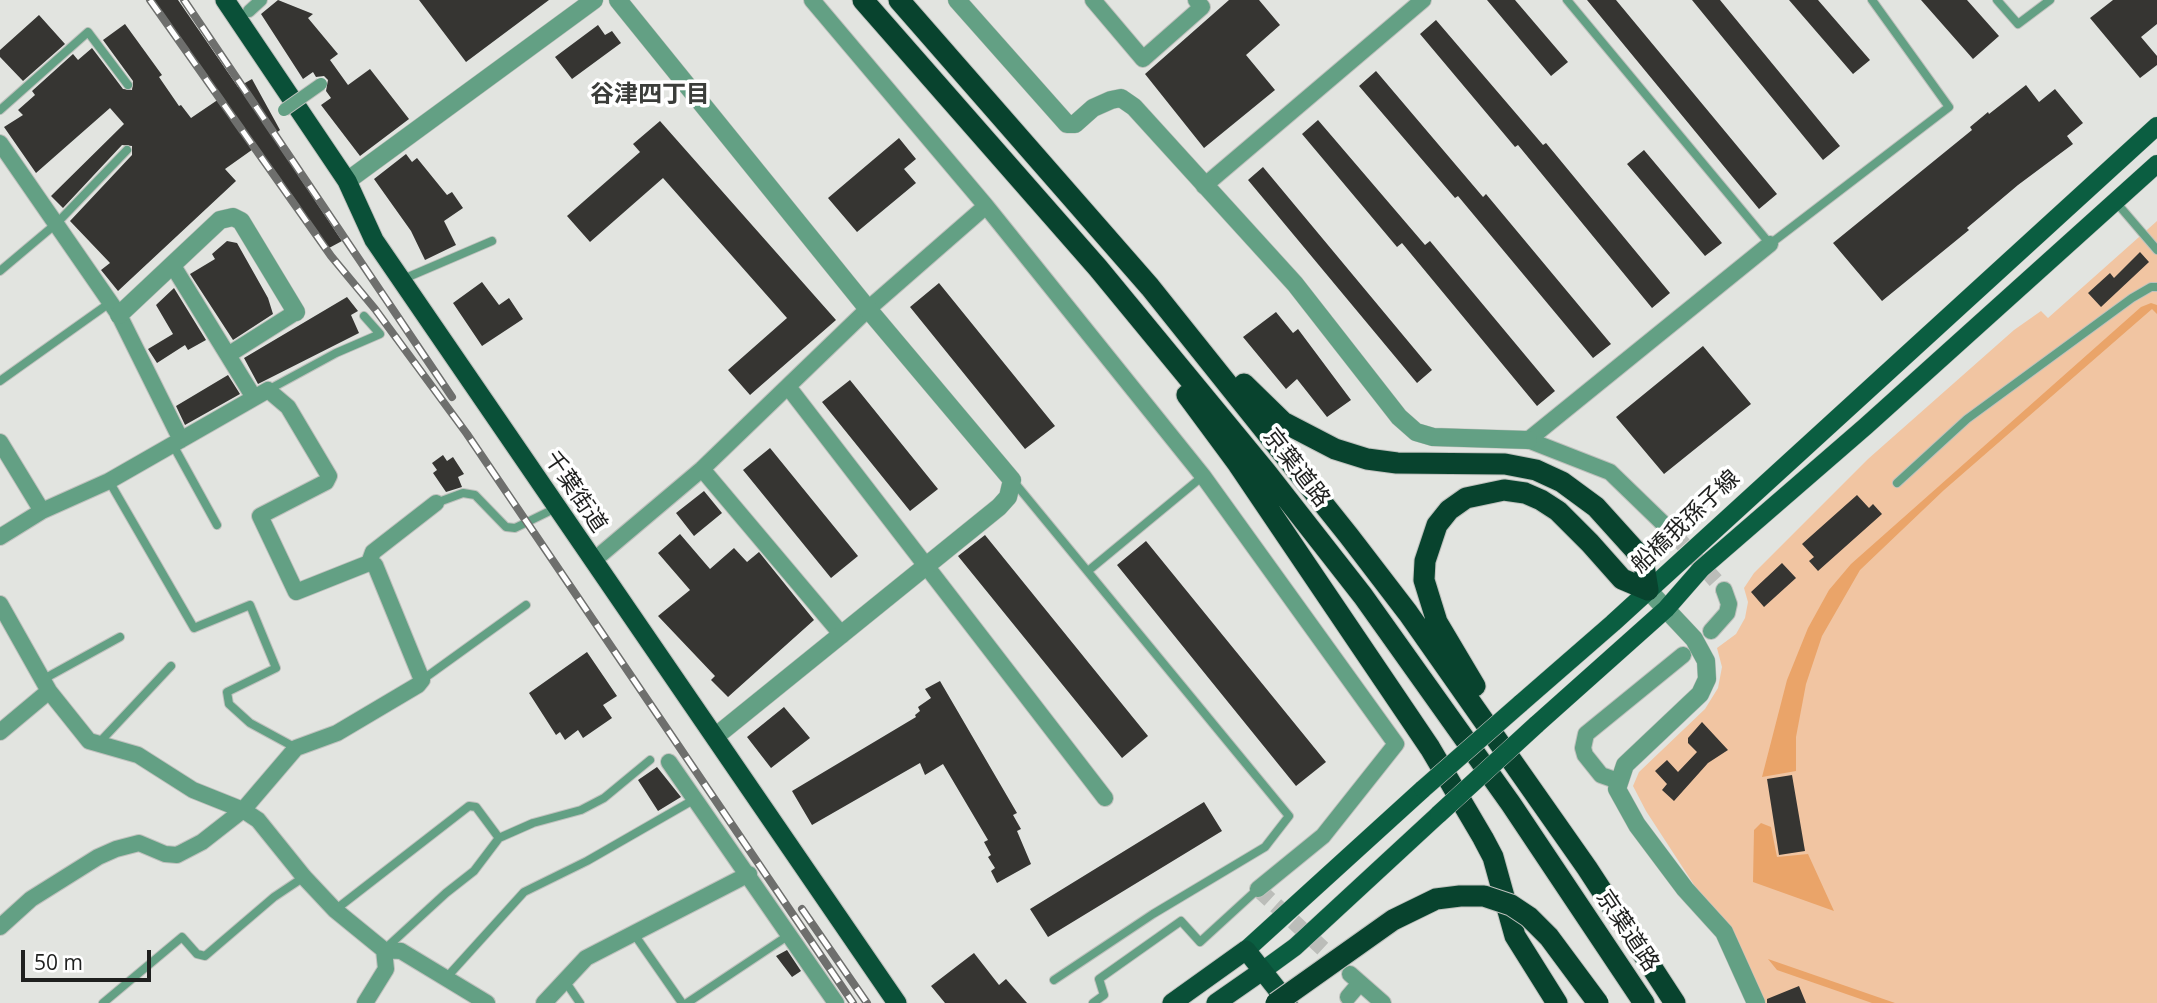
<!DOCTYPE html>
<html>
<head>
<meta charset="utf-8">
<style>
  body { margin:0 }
  #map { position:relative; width:2157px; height:1003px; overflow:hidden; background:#e2e4e0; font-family:"Open Sans",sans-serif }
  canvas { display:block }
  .scale { position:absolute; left:21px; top:950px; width:130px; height:32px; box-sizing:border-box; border:4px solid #1f201f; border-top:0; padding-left:9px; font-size:21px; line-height:24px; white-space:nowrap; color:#1f201f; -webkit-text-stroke:5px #fff; paint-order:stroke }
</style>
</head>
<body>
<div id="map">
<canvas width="2157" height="1003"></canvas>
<div class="scale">50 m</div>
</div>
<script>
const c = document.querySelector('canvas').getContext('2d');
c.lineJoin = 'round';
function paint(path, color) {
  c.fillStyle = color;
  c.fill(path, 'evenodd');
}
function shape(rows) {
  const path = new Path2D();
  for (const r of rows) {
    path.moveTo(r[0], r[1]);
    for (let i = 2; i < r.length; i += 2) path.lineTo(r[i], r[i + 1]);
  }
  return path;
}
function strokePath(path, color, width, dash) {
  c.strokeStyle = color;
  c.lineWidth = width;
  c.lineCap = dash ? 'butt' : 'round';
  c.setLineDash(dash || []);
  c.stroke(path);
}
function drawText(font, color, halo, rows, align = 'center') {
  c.font = font + ' "Open Sans","Noto Sans JP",sans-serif';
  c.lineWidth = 7;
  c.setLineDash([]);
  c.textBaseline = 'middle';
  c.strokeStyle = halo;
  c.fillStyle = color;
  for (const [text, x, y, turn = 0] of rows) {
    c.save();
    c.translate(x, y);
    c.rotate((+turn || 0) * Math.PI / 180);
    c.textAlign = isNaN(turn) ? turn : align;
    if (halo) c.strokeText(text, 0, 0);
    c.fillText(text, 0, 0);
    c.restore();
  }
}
paint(shape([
  [2157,221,2157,1003,1765,1003,1736,938,1700,894,1646,811,1633,786,1639,772,1705,709,1718,688,1722,667,1717,648,1736,634,1745,618,1748,602,1744,588,1754,573,1868,459,2014,330,2041,311,2048,318]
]), '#f1c5a2');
paint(shape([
  [2151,303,2157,305,2157,314,2152,309,1944,490,1860,570,1822,636,1806,684,1796,737,1796,771,1762,777,1787,680,1808,628,1829,590,1851,564,2141,307],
  [1761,823,1771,827,1777,857,1808,854,1834,911,1753,882,1754,830],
  [1768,959,1895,1003,1872,1003,1777,970]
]), '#eaa469');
paint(shape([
  [154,0,178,0,238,87,252,79,280,130,272,136,342,241,329,248,256,147,225,169,236,181,118,291,101,270,110,263,70,221,132,155,132,146,122,145,63,208,51,196,124,124,110,108,36,173,4,127,23,115,18,110,35,95,32,91,73,54,78,60,92,48,123,89,132,90,133,81,103,40,125,24,162,75,159,77,179,106,181,105,191,118,219,99],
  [278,0,313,14,308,18,338,54,330,60,348,85,370,69,409,119,360,156,321,105,331,98,326,91,328,80,324,76,316,77,313,72,303,79,261,14],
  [419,0,549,0,466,62],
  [1229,0,1259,0,1280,25,1246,55,1275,90,1204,148,1145,74],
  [1487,0,1515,0,1568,62,1551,76],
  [1587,0,1616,0,1777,194,1759,209],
  [1692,0,1720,0,1840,146,1823,160],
  [1789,0,1818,0,1870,60,1853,74],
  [1921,0,1967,0,1999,36,1973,59],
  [2113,0,2157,0,2157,24,2141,37,2157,56,2157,65,2140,78,2090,18],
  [39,15,65,44,23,81,0,57,0,50],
  [1436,20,1543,145,1546,143,1670,293,1652,308,1518,145,1515,147,1420,34],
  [598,25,605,35,612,31,621,43,572,79,555,57],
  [1376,71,1483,197,1486,194,1611,344,1593,358,1458,196,1455,198,1359,86],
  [2026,85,2039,102,2055,89,2083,123,2067,136,2073,144,2018,185,1967,228,1969,230,1882,301,1833,243,1972,130,1970,127,1988,112,1989,114],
  [1318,120,1425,245,1430,241,1555,391,1537,406,1402,243,1397,247,1302,134],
  [660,121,836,320,750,395,728,370,787,318,663,178,590,242,567,216,640,152,633,144],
  [899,138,916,159,904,169,916,183,857,232,828,198],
  [1644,150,1722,243,1705,256,1627,164],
  [406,154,412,162,417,158,447,195,452,192,463,208,444,221,456,245,425,260,411,231,374,179],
  [1263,167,1432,370,1417,383,1248,180],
  [227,241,237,243,268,298,273,314,233,340,190,274,215,259,212,254],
  [2140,252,2149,262,2101,307,2088,293,2110,273,2114,278],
  [482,282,499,305,509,298,523,319,482,346,453,303],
  [939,283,1055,426,1025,449,910,307],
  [174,288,206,340,188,350,185,345,157,363,148,349,173,334,156,305],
  [347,297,358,311,351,315,359,333,258,384,244,358],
  [1276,312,1293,333,1298,329,1351,400,1327,417,1297,379,1286,389,1243,337],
  [1703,346,1751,404,1664,474,1616,417],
  [228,375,240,394,185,425,176,406],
  [850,380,938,489,910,511,822,402],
  [770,448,858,556,831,578,743,470],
  [443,455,447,461,453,457,464,474,458,477,462,487,446,492,433,473,437,470,432,463],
  [704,491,722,513,694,536,676,513],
  [1857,495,1869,508,1873,504,1882,514,1818,571,1809,561,1814,557,1802,544],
  [680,534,710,569,734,548,747,562,759,552,814,620,728,697,711,680,715,676,658,616,690,590,658,553],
  [985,535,1148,736,1122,758,958,556],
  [1146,541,1326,762,1296,786,1117,565],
  [1782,563,1796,578,1764,607,1751,592],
  [587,652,617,696,603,705,612,718,583,738,578,730,565,740,560,732,556,735,529,693],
  [940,681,1017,813,1013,815,1021,829,1017,831,1031,864,997,883,991,871,995,868,988,857,991,855,984,842,988,840,943,764,925,775,920,763,812,825,792,791,916,717,915,715,920,711,918,707,931,698,925,689],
  [784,707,810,738,771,768,747,737],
  [1702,722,1728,750,1708,763,1674,801,1662,790,1667,784,1655,771,1667,760,1678,772,1697,752,1688,743,1688,738],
  [657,767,681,797,658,811,638,780],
  [1792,775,1805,851,1779,855,1767,779],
  [1204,802,1222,831,1048,937,1030,909],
  [787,950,801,971,792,977,776,956],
  [974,953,999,985,1006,979,1027,1003,945,1003,931,986],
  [1799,986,1806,1003,1767,1003,1767,999]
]), '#363532');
strokePath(shape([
  [1673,533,1724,590],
  [1258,889,1344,968]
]), '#bbbdb9', 16, [16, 8]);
const service = shape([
  [1567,0,1770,244,1949,107,1872,0],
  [1997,0,2018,24,2050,0],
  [0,110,88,32,128,85],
  [2115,201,2157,250],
  [0,271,57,223,127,150],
  [401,280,492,241],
  [0,381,111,302],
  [268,390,336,353,380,334,364,316],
  [173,445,217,525],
  [109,481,194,628,250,605,276,668,227,692,229,704,250,723,296,748],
  [1014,482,1289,816,1265,847,1153,914,1054,980],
  [1897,483,1967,419,2132,298,2151,287,2157,287],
  [436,503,463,493,475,495,506,527,515,528,556,508],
  [1088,571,1203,476],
  [42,680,120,637],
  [422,680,526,605],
  [97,745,171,666],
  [335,910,469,806,476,807,499,838],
  [634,934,682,1003],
  [386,948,446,893,474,871,499,838,533,823,581,810,604,798,650,760],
  [447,977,524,892,587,861,695,799],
  [565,981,580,1003],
  [103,1003,182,937,197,954,205,956,274,897,304,877],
  [687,1003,789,935],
  [1093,1003,1104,995,1099,979,1181,921,1200,942,1258,889]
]);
const pedestrian = shape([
  [249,11,261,0]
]);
const minor = shape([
  [812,0,986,206,1203,476,1396,744,1323,836,1258,889],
  [1093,0,1143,59,1202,7,1196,0],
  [0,143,119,315,181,440],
  [1204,186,1423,0],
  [173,266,253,396],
  [228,355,296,312],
  [789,388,1105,798],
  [1528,440,1770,244],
  [1528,440,1610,472,1673,533],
  [0,442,42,511],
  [702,469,842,635],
  [0,537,42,511,109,481,268,390,288,407,329,476,326,482,260,516,296,592,369,563,373,552,436,503],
  [593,561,702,469,868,309,986,206],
  [0,604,49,691,89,741,138,755,193,790,243,810,258,820,304,877,335,910,384,950,401,951,487,1003],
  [1711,631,1727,613,1729,604,1724,590],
  [0,732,49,691],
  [669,762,836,1003],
  [1618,781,1601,775,1585,755,1583,748,1586,734,1683,655],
  [0,927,31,899,98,857,116,849,139,843,165,854,177,855,202,842,243,810,296,748,337,733,418,685,422,680,375,565,369,563],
  [1350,974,1383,1003],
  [1348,997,1360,983],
  [365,1003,386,969,384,950],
  [544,1003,586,958,749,874]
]);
const tertiary = shape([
  [618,0,868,309,1012,480,1008,497,999,507,716,736],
  [957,0,1067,124,1075,124,1093,108,1111,100,1121,98,1134,107,1295,284,1399,417,1416,432,1433,437,1528,440],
  [347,181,594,0],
  [119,315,220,220,233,217,241,221,296,312],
  [1648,590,1694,639,1706,661,1707,679,1700,694,1625,765,1617,789,1637,825,1685,889,1724,932,1756,1003]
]);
const primary = shape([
  [1520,704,1613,623,2157,126],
  [1536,725,1666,609,1701,569,1866,426,2157,164],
  [1246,950,1423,789],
  [1262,971,1295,947,1439,814]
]);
const trunk = shape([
  [225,0,347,181,374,240,897,1003],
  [1172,1003,1246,950,1288,1003],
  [1216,1003,1262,971]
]);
const motorway = shape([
  [863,0,1098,268,1266,472,1363,596,1511,804,1644,1003],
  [899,0,1150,287,1349,536,1408,613,1587,868,1675,1003],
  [1244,384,1283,422,1335,449,1367,459,1397,463,1505,464,1536,470,1562,482,1596,507,1643,559,1648,590],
  [1187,395,1238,464,1430,748,1483,838,1493,857,1515,936,1557,1003],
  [1475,686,1437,622,1424,580,1425,561,1437,525,1449,510,1466,498,1504,490,1525,493,1541,500,1558,511,1590,543,1622,579,1648,590]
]);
strokePath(service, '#bfc1bd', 10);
strokePath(pedestrian, '#bfc1bd', 14);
strokePath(minor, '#bfc1bd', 18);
strokePath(tertiary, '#bfc1bd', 19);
strokePath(primary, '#bfc1bd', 19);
strokePath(trunk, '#bfc1bd', 21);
strokePath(motorway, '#bfc1bd', 23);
strokePath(service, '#63a084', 8);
strokePath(pedestrian, '#63a084', 12);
strokePath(minor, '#63a084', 16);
strokePath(tertiary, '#63a084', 18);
strokePath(primary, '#0b5e41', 18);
strokePath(trunk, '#0a5038', 19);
strokePath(motorway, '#08432e', 21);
const rail = shape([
  [150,0,331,256,375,309,467,434,853,1003],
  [184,0,452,397],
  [802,909,867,1003]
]);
strokePath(rail, '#6e6f6d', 8);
strokePath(rail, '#fff', 5, [16]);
const pedestrianBridge = shape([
  [284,110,321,84]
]);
const primaryBridge = shape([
  [1423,789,1520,704],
  [1439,814,1536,725]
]);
const motorwayBridge = shape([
  [1276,1003,1393,920,1436,899,1460,896,1484,896,1511,905,1529,917,1549,937,1598,1003]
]);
strokePath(pedestrianBridge, '#bfc1bd', 14, []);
strokePath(primaryBridge, '#bfc1bd', 19, []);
strokePath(motorwayBridge, '#bfc1bd', 23, []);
strokePath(pedestrianBridge, '#63a084', 12);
strokePath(primaryBridge, '#0b5e41', 18);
strokePath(motorwayBridge, '#08432e', 21);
drawText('23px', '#1f201f', '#fff', [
  ["京葉道路",1296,468,52],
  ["千葉街道",575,492,56],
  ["船橋我孫子線",1686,522,-43],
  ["京葉道路",1627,931,56]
]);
drawText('bold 24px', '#3b3d3a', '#fff', [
  ["谷津四丁目",650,95]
]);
</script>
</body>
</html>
